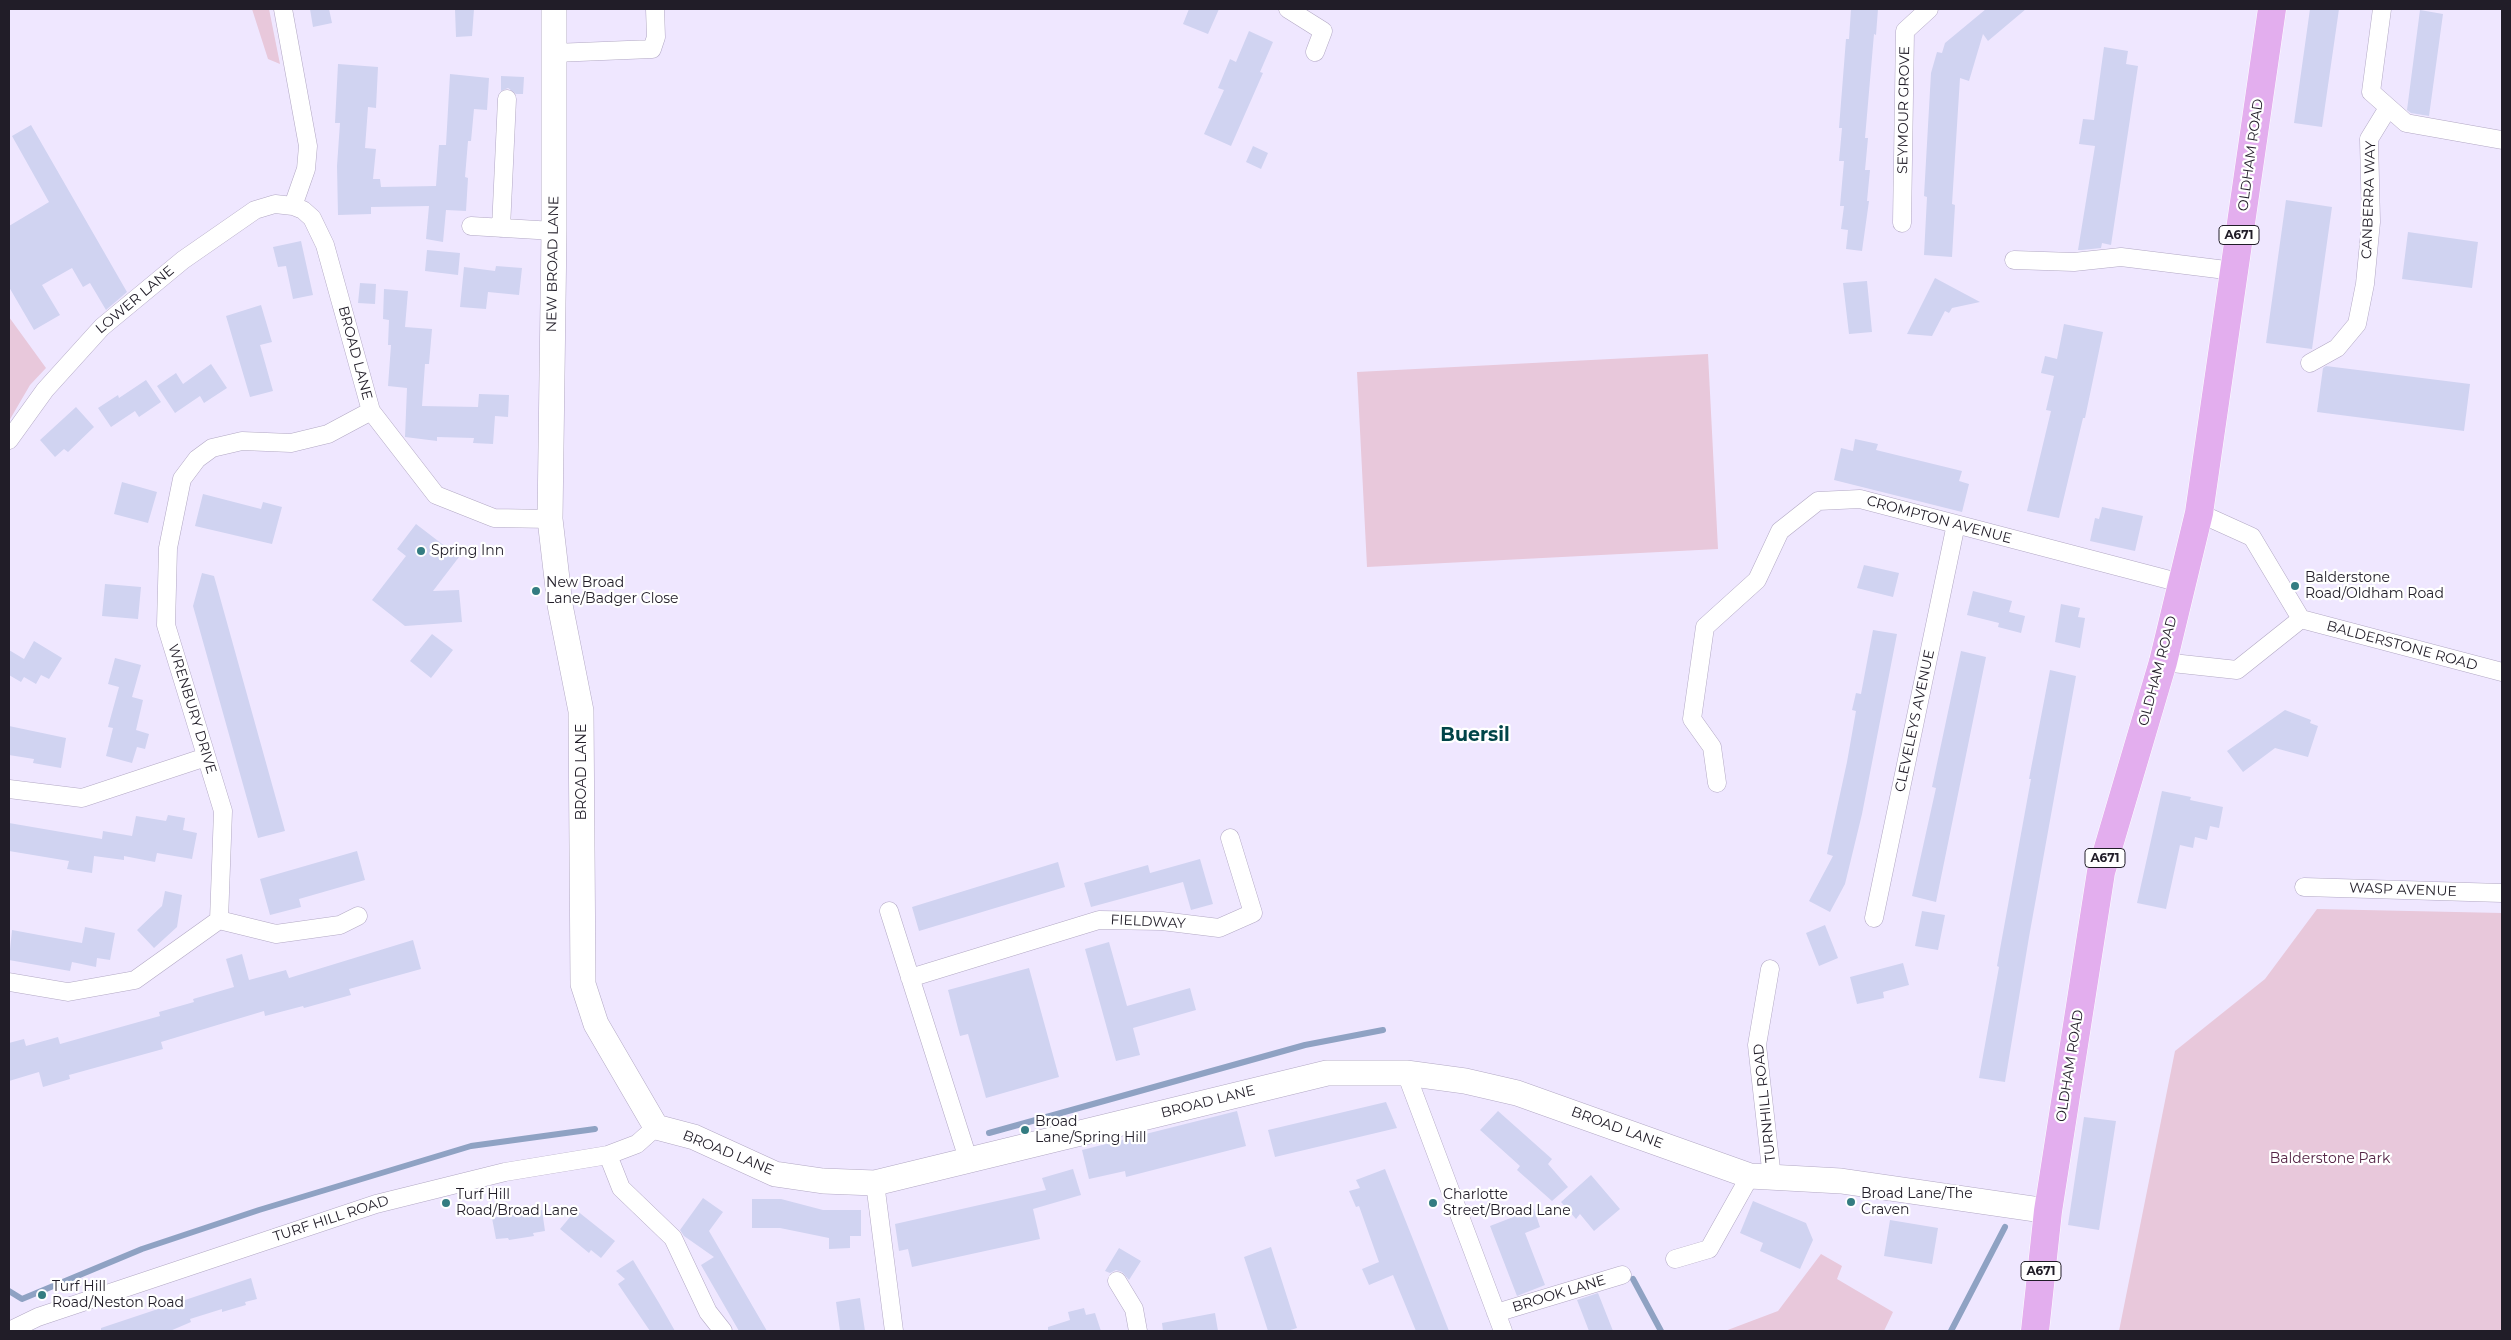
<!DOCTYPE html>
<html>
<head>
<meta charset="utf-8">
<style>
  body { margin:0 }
  #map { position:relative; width:2511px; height:1340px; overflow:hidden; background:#efe7ff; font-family:Montserrat,sans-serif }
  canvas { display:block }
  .frame { position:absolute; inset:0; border:10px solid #211d28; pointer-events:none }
</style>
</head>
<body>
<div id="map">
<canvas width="2511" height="1340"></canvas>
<div class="frame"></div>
</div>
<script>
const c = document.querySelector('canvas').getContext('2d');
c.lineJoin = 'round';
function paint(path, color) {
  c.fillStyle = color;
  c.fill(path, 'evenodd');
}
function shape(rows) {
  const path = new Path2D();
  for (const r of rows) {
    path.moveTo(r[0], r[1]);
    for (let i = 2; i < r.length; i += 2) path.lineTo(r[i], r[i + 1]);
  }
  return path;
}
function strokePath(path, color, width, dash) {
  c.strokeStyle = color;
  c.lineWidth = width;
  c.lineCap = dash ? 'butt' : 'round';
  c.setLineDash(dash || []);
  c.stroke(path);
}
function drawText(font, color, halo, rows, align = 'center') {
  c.font = font + ' Montserrat,sans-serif';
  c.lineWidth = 4.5;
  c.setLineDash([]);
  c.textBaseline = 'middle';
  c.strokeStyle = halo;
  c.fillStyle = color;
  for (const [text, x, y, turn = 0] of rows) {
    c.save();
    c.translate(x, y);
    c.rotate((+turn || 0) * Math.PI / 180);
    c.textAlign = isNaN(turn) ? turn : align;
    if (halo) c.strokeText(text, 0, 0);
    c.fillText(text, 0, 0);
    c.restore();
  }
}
paint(shape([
  [252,9,269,9,280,64,268,59],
  [9,317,46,368,30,385,9,421],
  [1708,354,1718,549,1367,567,1357,372],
  [2317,909,2502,913,2502,1331,2119,1331,2175,1051,2265,979],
  [1821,1254,1842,1266,1837,1279,1893,1312,1884,1331,1725,1331,1778,1311]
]), '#e8c8db');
strokePath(shape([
  [989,1133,1305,1045,1383,1030],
  [1633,1279,1661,1331],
  [9,1291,22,1299,142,1249,259,1210,471,1146,595,1129],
  [1951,1331,2005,1227]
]), '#8fa2c3', 6);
paint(shape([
  [310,9,329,9,332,23,313,27],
  [455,9,474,9,472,36,456,37],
  [1189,9,1219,9,1208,34,1183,24],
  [1851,9,1878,9,1876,35,1874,34,1865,138,1868,138,1865,170,1870,170,1867,201,1869,201,1862,251,1846,249,1848,230,1841,229,1844,206,1840,206,1844,161,1839,161,1842,128,1839,128,1846,39,1849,39],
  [1986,9,2026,9,1988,41,1983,34,1969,81,1960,78,1952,204,1955,205,1952,257,1924,255,1927,197,1924,196,1931,73,1937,52,1942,53,1945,43],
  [2310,9,2339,9,2322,127,2294,123],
  [2420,10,2443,14,2429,116,2411,113,2407,110],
  [1249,31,1273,42,1260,72,1263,73,1231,146,1204,134,1224,90,1218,88,1230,59,1236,62],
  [2104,47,2128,51,2126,64,2138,66,2111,245,2102,243,2101,248,2082,250,2078,250,2095,146,2079,144,2083,119,2094,120],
  [338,64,378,67,376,108,368,107,365,148,376,149,373,179,380,179,381,187,436,186,439,145,446,145,450,74,489,78,487,110,474,109,471,141,468,141,465,177,468,178,466,211,446,210,443,242,426,239,429,206,371,207,371,214,338,215,337,166,340,123,335,123],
  [501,76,524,77,523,94,516,94,508,88,501,91],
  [31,125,127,292,106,310,90,283,83,287,72,268,42,285,60,315,34,330,9,287,9,226,49,202,12,136],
  [1253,146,1268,153,1261,169,1246,162],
  [2286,200,2332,207,2312,349,2266,343],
  [2408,232,2478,242,2472,288,2402,279],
  [301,241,313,295,293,299,286,266,278,267,273,247],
  [427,250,460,253,458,275,425,271],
  [496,266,522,268,519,295,488,292,486,309,460,307,464,267,495,271],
  [1935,278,1980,302,1952,308,1949,313,1945,311,1932,336,1907,334],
  [1867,281,1872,332,1849,334,1843,283],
  [360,283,376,284,375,304,358,303],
  [384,289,408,291,405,327,432,329,429,364,425,364,422,406,478,407,479,394,509,395,508,417,495,416,493,444,473,443,474,438,437,437,437,441,405,437,407,388,388,386,391,345,388,345,389,320,383,319],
  [261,305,272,342,260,345,273,391,250,397,226,316],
  [2064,324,2103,332,2085,418,2083,418,2059,518,2027,511,2051,411,2046,410,2054,376,2041,373,2045,356,2057,359],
  [211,364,227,388,204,403,200,396,175,413,157,386,176,373,183,384],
  [2326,366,2470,384,2464,431,2317,412,2323,368],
  [146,380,161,402,139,417,135,411,111,427,98,408,118,395,119,398],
  [76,407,94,427,68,452,64,449,55,457,40,440],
  [1855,439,1878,444,1876,450,1962,471,1959,481,1969,484,1962,512,1834,480,1841,448,1853,451],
  [122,482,157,492,148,523,114,514],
  [203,494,261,509,263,502,282,507,272,544,195,526],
  [2102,507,2143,516,2135,551,2090,541,2095,518,2099,519],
  [416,524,459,557,433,591,459,590,462,622,405,626,372,600,406,556,397,549],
  [1864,565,1899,573,1893,597,1857,588],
  [202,573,214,576,285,831,258,838,193,606],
  [105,584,141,587,138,619,102,616],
  [1973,591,2012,601,2009,612,2025,616,2021,633,1998,627,1999,623,1967,615],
  [2061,604,2080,608,2078,617,2085,618,2080,648,2055,642],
  [1873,630,1897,634,1862,814,1845,884,1830,912,1809,901,1833,856,1827,854,1847,762,1856,711,1852,710,1856,693,1861,694],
  [432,634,453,650,431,678,410,661],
  [34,641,62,658,49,679,41,675,36,684,24,677,21,682,9,675,9,650,24,659],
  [1961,651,1986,657,1936,902,1912,896,1936,788,1932,787],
  [115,658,141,665,132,697,143,700,136,730,149,734,145,749,137,747,132,763,106,756,113,728,108,727,119,687,108,684],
  [2050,670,2076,676,2029,937,2005,1082,1979,1078,1999,967,1997,966,2000,949,2031,779,2029,779],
  [2285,710,2311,720,2310,723,2318,726,2308,757,2275,748,2243,772,2227,751],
  [9,726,66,738,61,768,33,763,34,759,9,755],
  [2162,791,2191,797,2190,800,2223,807,2219,828,2210,826,2207,840,2195,837,2193,848,2180,845,2166,909,2137,903],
  [168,815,185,818,183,830,197,833,192,859,157,853,155,862,124,856,124,860,94,856,92,873,67,869,69,861,9,851,9,823,102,839,103,831,132,836,136,816,166,821],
  [357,851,365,880,299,899,301,907,270,915,260,879],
  [1200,859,1213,904,1191,910,1183,882,1091,907,1084,883,1148,865,1150,873],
  [1058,862,1065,887,919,931,912,907],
  [165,891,182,895,177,927,154,948,137,930,162,906],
  [1922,911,1945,915,1938,950,1915,946],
  [1825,925,1838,958,1819,966,1806,933],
  [85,927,115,933,110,960,97,958,96,967,72,962,70,971,9,960,12,930,82,943],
  [413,940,421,969,349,989,351,995,304,1008,303,1006,265,1016,264,1011,224,1023,161,1042,163,1049,69,1075,70,1079,43,1087,39,1072,9,1081,9,1043,24,1039,26,1046,58,1037,60,1044,160,1016,159,1012,194,1002,193,999,234,987,226,959,242,954,249,980,286,970,289,978],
  [1109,942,1127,1006,1190,988,1196,1010,1133,1028,1140,1055,1116,1061,1085,949],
  [1903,963,1909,985,1883,992,1884,998,1857,1004,1850,977],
  [1029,968,1059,1077,986,1098,968,1034,960,1036,948,990],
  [1386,1102,1397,1128,1275,1157,1268,1130],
  [1237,1111,1246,1146,1126,1177,1125,1171,1089,1179,1082,1150],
  [1498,1111,1552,1159,1548,1164,1568,1187,1552,1201,1517,1170,1520,1166,1480,1130],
  [2084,1117,2116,1121,2099,1230,2068,1225],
  [1073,1169,1081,1195,1033,1209,1040,1239,912,1267,908,1249,899,1251,895,1224,1046,1190,1042,1178],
  [1385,1169,1418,1252,1449,1331,1416,1331,1393,1275,1369,1285,1362,1269,1379,1262,1359,1206,1356,1207,1349,1191,1360,1188,1356,1180],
  [1591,1175,1620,1209,1594,1231,1580,1214,1576,1219,1561,1202],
  [703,1198,723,1212,709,1231,767,1331,739,1331,701,1265,714,1257,684,1236,680,1230],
  [752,1199,781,1199,823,1210,861,1210,861,1236,850,1236,850,1248,829,1249,829,1238,780,1228,752,1228],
  [1753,1201,1806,1223,1813,1240,1800,1269,1760,1251,1763,1243,1740,1233],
  [1534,1209,1540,1227,1525,1233,1545,1285,1517,1296,1490,1226],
  [542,1210,545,1231,533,1233,534,1236,509,1240,508,1238,496,1239,492,1218],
  [576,1210,615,1241,601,1258,591,1250,589,1253,560,1229],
  [1890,1220,1938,1228,1932,1264,1884,1256],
  [1271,1247,1297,1328,1287,1331,1268,1331,1244,1257],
  [1119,1248,1141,1261,1129,1280,1122,1272,1116,1270,1110,1273,1105,1271],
  [633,1260,659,1303,675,1331,650,1331,618,1284,625,1279,616,1271],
  [251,1278,257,1299,245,1302,246,1305,222,1312,222,1309,190,1319,191,1322,170,1331,101,1331,101,1328],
  [1598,1293,1613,1331,1589,1331,1577,1300],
  [860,1298,865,1331,840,1331,836,1302],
  [1084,1308,1086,1315,1095,1313,1101,1331,1048,1331,1048,1327,1070,1320,1068,1312],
  [1215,1313,1218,1331,1163,1331,1162,1323]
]), '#d0d3f1');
const minor = shape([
  [283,9,308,146,306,169,293,206,303,210,312,218,325,245,371,411,436,495,494,518,550,519],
  [1288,9,1323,31,1315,52],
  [2382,9,2371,92,2406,123,2502,140],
  [554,53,652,49,656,37,655,9],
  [1902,223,1905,31,1929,9],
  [471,226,554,231],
  [501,228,507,99],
  [2014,260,2074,262,2121,257,2234,271],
  [2310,363,2337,348,2357,324,2365,284,2371,222,2369,139,2388,108],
  [9,440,45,390,102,327,183,260,255,210,275,204,293,206],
  [2199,513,2252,537,2301,619],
  [2301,619,2502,672],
  [2163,662,2237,670,2301,619],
  [1717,783,1712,747,1692,719,1705,627,1757,580,1780,531,1818,501,1860,499,2181,583],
  [9,789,82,798,206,757],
  [2304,887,2502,893],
  [889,911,969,1162],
  [1874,918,1956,524],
  [219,920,276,934,340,925,358,916],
  [1770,969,1757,1045,1772,1178],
  [910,978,1099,920,1162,921,1219,928,1253,913,1230,838],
  [9,982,68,992,135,980,219,920,223,811,166,625,168,548,182,479,197,459,212,448,242,441,291,443,328,434,371,411],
  [1406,1073,1503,1331],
  [608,1155,621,1188,673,1238,708,1312,723,1331],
  [875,1183,894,1331],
  [1675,1259,1709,1249,1750,1176],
  [1117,1281,1134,1309,1138,1331],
  [1496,1313,1622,1275],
  [9,1331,38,1317,376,1204,505,1172,608,1155,637,1144,656,1127]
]);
const secondary = shape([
  [554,9,554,231,550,519,560,605,581,711,583,984,596,1024,656,1127,694,1137,775,1174,823,1181,875,1183,1327,1073,1406,1073,1465,1081,1517,1093,1750,1176,1841,1181,2048,1211]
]);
const primary = shape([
  [2035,1331,2048,1211,2101,872,2163,662,2199,513,2272,9]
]);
strokePath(minor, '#b2a8c4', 19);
strokePath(secondary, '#b2a8c4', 26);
strokePath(primary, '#fff', 29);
strokePath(minor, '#fff', 18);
strokePath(secondary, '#fff', 25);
strokePath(primary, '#e3aeee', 28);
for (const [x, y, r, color] of [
  [421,551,5,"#337c81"],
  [2295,586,5,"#337c81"],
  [536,591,5,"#337c81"],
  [1025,1130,5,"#337c81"],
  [1851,1202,5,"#337c81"],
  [446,1203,5,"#337c81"],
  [1433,1203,5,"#337c81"],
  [42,1295,5,"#337c81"]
]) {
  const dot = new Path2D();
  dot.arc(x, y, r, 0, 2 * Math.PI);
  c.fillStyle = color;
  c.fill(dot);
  strokePath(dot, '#fff', 2);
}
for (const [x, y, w] of [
  [2239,235,40],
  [2105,858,40],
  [2041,1271,40]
]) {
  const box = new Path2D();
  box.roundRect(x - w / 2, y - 9.5, w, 19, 4);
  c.fillStyle = '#fff';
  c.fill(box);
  strokePath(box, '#211d28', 1);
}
drawText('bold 12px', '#211d28', null, [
  ["A671",2239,235],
  ["A671",2105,858],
  ["A671",2041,1271]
]);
drawText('14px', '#211d28', '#fff', [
  ["SEYMOUR GROVE",1904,110,-89],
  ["OLDHAM ROAD",2251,155,-82],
  ["CANBERRA WAY",2369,200,-88],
  ["NEW BROAD LANE",553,264,-89],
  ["LOWER LANE",135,300,-40],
  ["BROAD LANE",355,353,75],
  ["CROMPTON AVENUE",1939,520,15],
  ["BALDERSTONE ROAD",2402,646,15],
  ["OLDHAM ROAD",2158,671,-75],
  ["WRENBURY DRIVE",192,709,73],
  ["CLEVELEYS AVENUE",1915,721,-78],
  ["BROAD LANE",582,772,-90],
  ["WASP AVENUE",2403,890,2],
  ["FIELDWAY",1148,922,3],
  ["OLDHAM ROAD",2070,1066,-81],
  ["BROAD LANE",1208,1102,-14],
  ["TURNHILL ROAD",1765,1103,-96],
  ["BROAD LANE",1617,1128,20],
  ["BROAD LANE",728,1153,22],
  ["TURF HILL ROAD",331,1219,-18],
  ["BROOK LANE",1559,1294,-17]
]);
drawText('14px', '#211d28', '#fff', [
  ["Spring Inn",431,551],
  ["Balderstone",2305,578],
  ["Road/Oldham Road",2305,594],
  ["New Broad",546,583],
  ["Lane/Badger Close",546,599],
  ["Broad",1035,1122],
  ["Lane/Spring Hill",1035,1138],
  ["Broad Lane/The",1861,1194],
  ["Craven",1861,1210],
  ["Turf Hill",456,1195],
  ["Road/Broad Lane",456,1211],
  ["Charlotte",1443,1195],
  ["Street/Broad Lane",1443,1211],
  ["Turf Hill",52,1287],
  ["Road/Neston Road",52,1303]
], 'left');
drawText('14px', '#542445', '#fff', [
  ["Balderstone Park",2330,1159]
]);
drawText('bold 19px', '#004448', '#fff', [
  ["Buersil",1475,735]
]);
</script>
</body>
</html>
